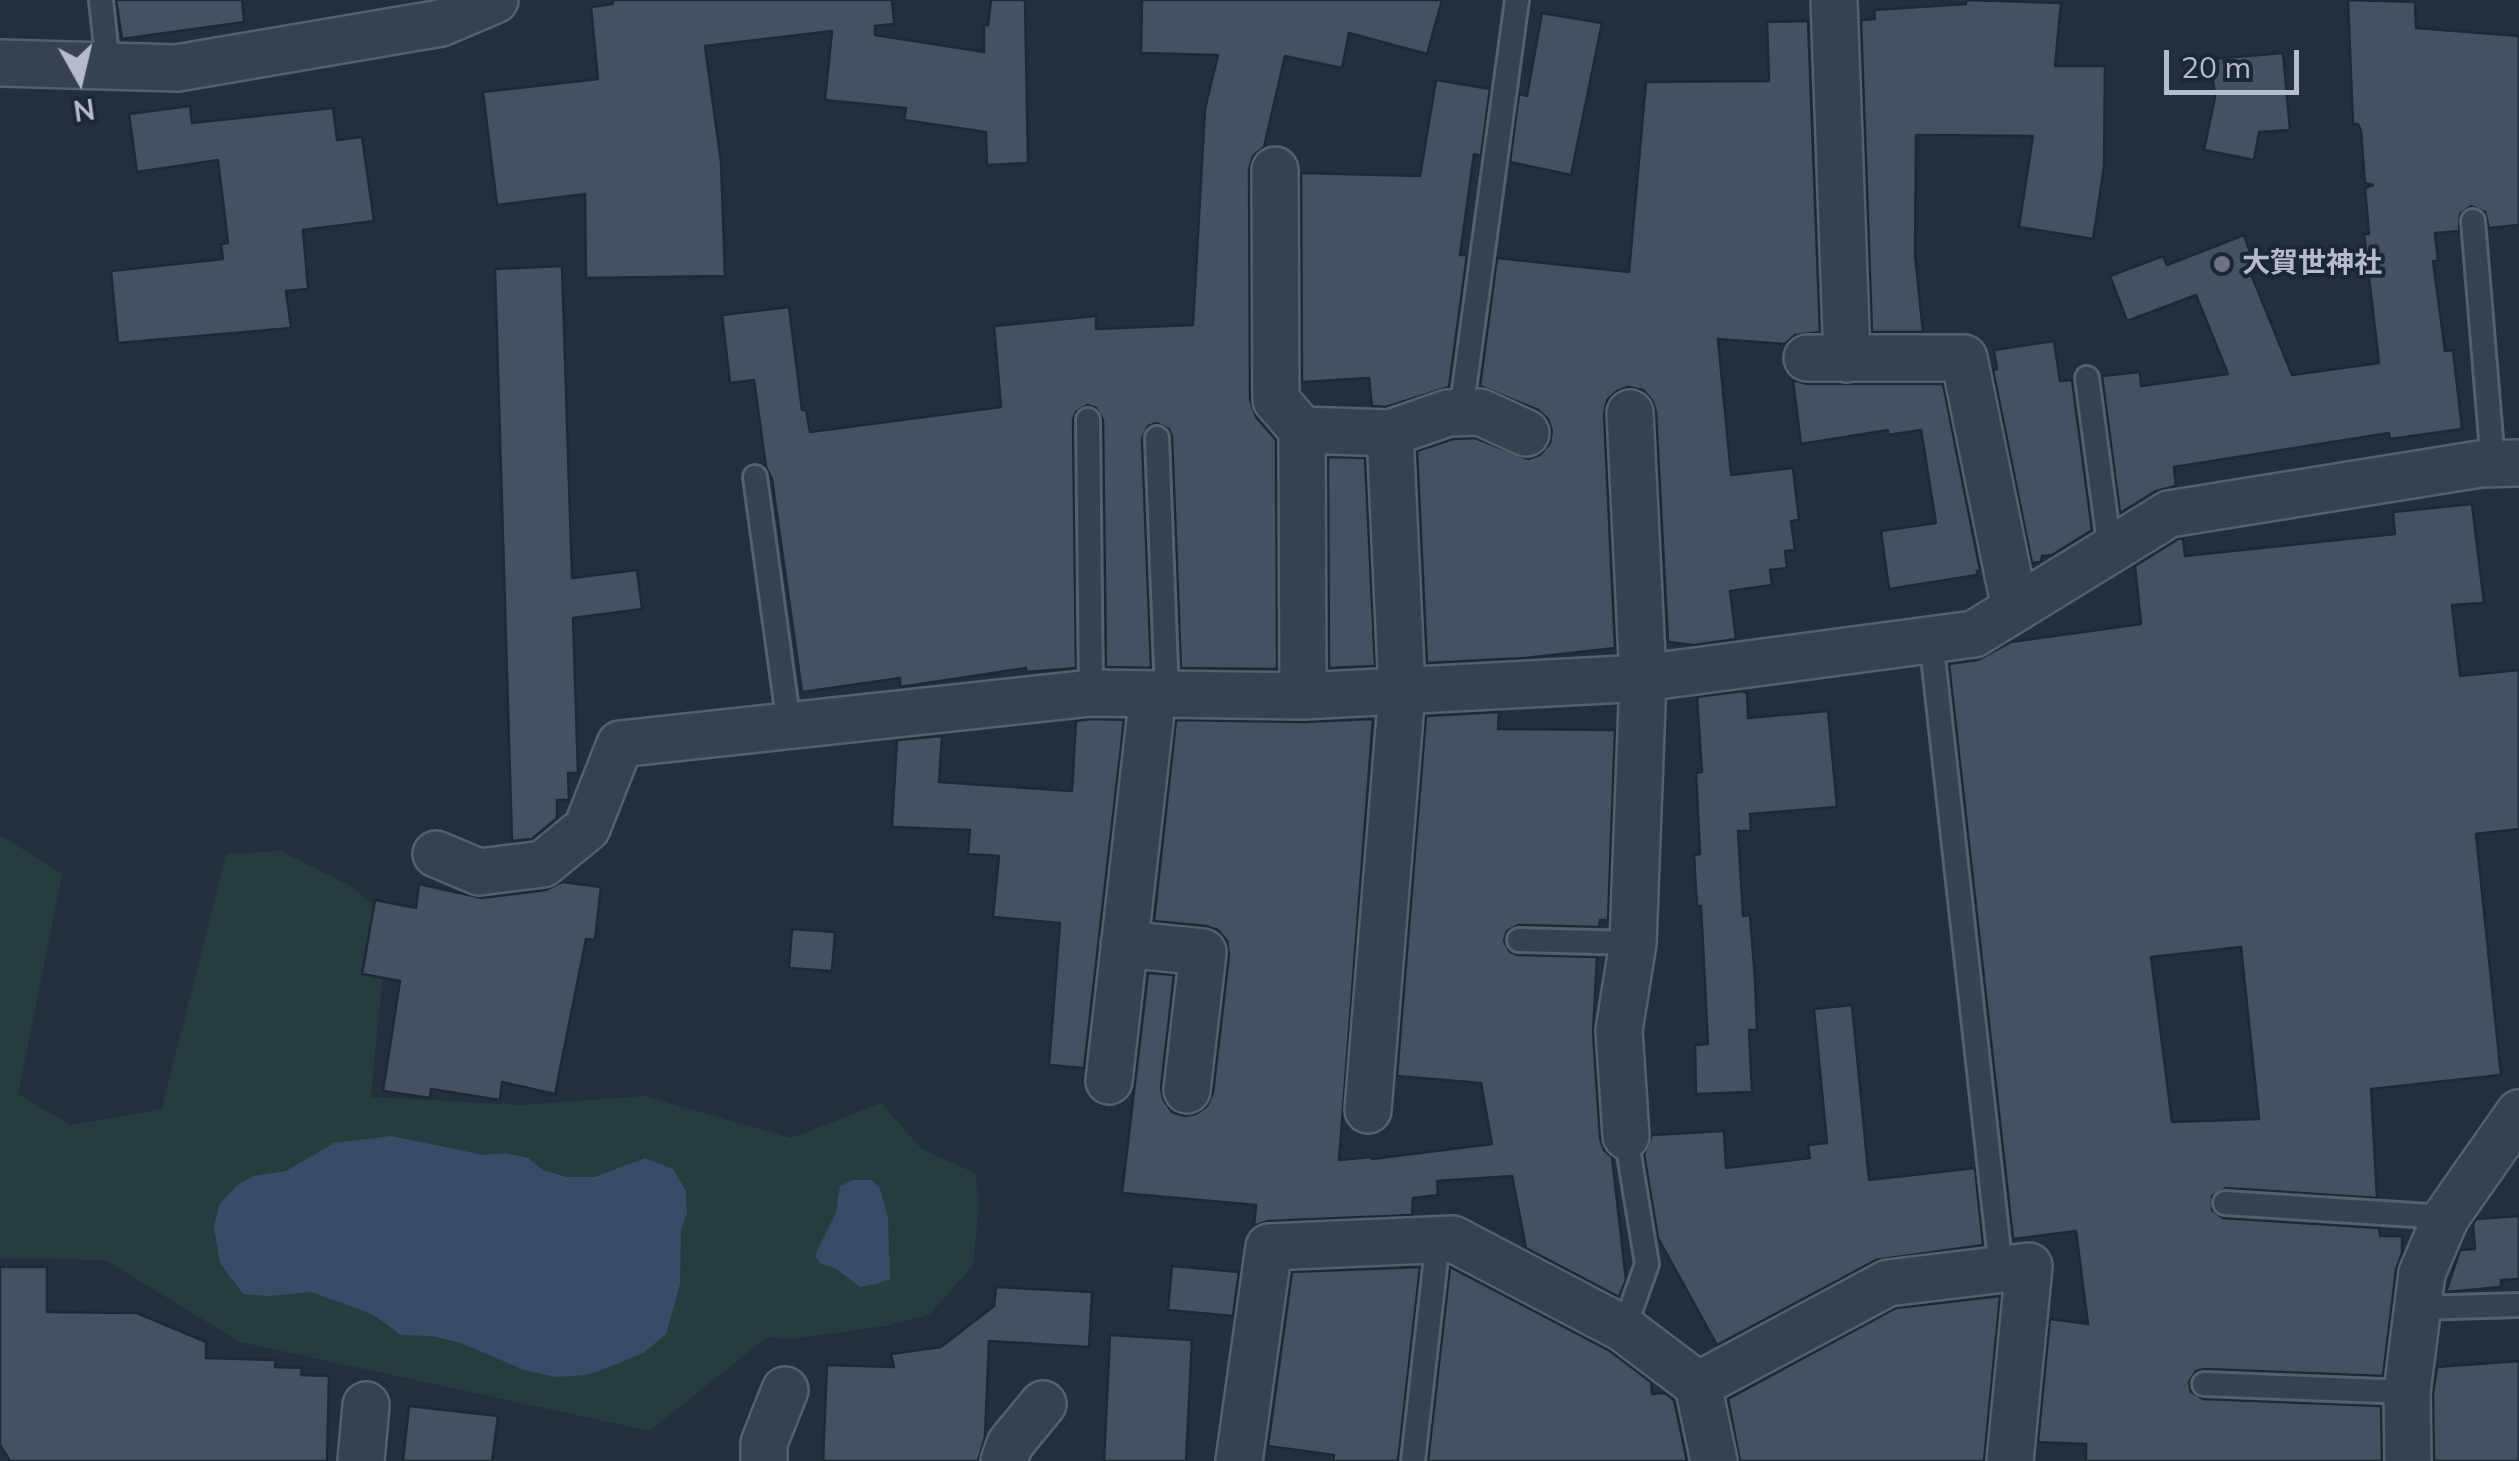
<!DOCTYPE html>
<html>
<head>
<meta charset="utf-8">
<style>
  body { margin:0 }
  #map { position:relative; width:2519px; height:1461px; overflow:hidden; background:#242f3e; font-family:Mulish,sans-serif }
  canvas { display:block }
  .north { position:absolute; left:30px; top:30px; width:100px; height:100px; -webkit-text-stroke:8px #1d2633; paint-order:stroke; rotate:172deg; font-size:28px; font-weight:700; line-height:40px; text-align:center; color:#b4bcc9 }
  .north::after { content:''; display:block; margin:auto; width:35px; height:45px; background:#b4bcc9; clip-path:polygon(50% 0,100% 100%,50% 72%,0 100%) }
  .scale { position:absolute; left:2164px; top:50px; width:135px; height:45px; box-sizing:border-box; border:5px solid #b4bcc9; border-top:0; padding-left:12px; font-size:30px; line-height:35px; white-space:nowrap; color:#b4bcc9; -webkit-text-stroke:8px #1d2633; paint-order:stroke }
</style>
</head>
<body>
<div id="map">
<canvas width="2519" height="1461"></canvas>
<div class="north">N</div>
<div class="scale">20 m</div>
</div>
<script>
const c = document.querySelector('canvas').getContext('2d');
c.lineJoin = 'round';
function paint(path, color) {
  c.fillStyle = color;
  c.fill(path, 'evenodd');
}
function shape(rows) {
  const path = new Path2D();
  for (const r of rows) {
    path.moveTo(r[0], r[1]);
    for (let i = 2; i < r.length; i += 2) path.lineTo(r[i], r[i + 1]);
  }
  return path;
}
function strokePath(path, color, width, dash) {
  c.strokeStyle = color;
  c.lineWidth = width;
  c.lineCap = dash ? 'butt' : 'round';
  c.setLineDash(dash || []);
  c.stroke(path);
}
function drawText(font, color, halo, rows, align = 'center') {
  c.font = font + ' Mulish,"Noto Sans JP",sans-serif';
  c.lineWidth = 8;
  c.setLineDash([]);
  c.textBaseline = 'middle';
  c.strokeStyle = halo;
  c.fillStyle = color;
  for (const [text, x, y, turn = 0] of rows) {
    c.save();
    c.translate(x, y);
    c.rotate((+turn || 0) * Math.PI / 180);
    c.textAlign = isNaN(turn) ? turn : align;
    if (halo) c.strokeText(text, 0, 0);
    c.fillText(text, 0, 0);
    c.restore();
  }
}
paint(shape([
  [0,835,62,874,18,1094,71,1125,162,1109,226,854,281,851,352,887,388,917,371,1097,521,1105,644,1096,791,1138,881,1103,922,1149,975,1173,979,1204,973,1265,930,1314,886,1326,790,1339,767,1337,650,1431,240,1342,105,1260,0,1258]
]), '#263c3f');
paint(shape([
  [391,1136,484,1155,506,1153,528,1158,543,1170,566,1177,595,1177,645,1158,673,1169,686,1191,687,1214,681,1228,680,1284,666,1334,643,1353,607,1368,587,1375,555,1377,524,1370,461,1343,432,1336,401,1335,372,1314,311,1292,269,1296,243,1294,220,1263,214,1227,219,1205,236,1186,253,1176,286,1171,334,1143],
  [853,1180,872,1180,880,1189,888,1217,890,1279,877,1284,860,1287,835,1268,820,1263,815,1255,836,1213,840,1186]
]), '#394c67');
const building = shape([
  [116,0,242,0,244,22,122,39,116,0],
  [613,0,892,0,894,24,875,26,875,35,984,52,984,25,988,25,991,0,1025,0,1028,163,987,165,986,132,904,120,906,108,825,100,832,31,705,46,721,162,725,276,586,278,585,194,497,205,483,92,598,79,591,7,613,4,613,0],
  [1142,0,1442,0,1427,54,1349,33,1342,68,1285,56,1264,147,1253,156,1249,169,1250,400,1256,417,1276,440,1277,669,1181,668,1172,437,1169,429,1157,423,1148,426,1142,439,1151,668,1106,667,1103,420,1096,408,1087,405,1076,412,1073,420,1076,668,1026,672,1026,668,900,687,900,678,802,692,772,479,766,467,754,380,730,383,722,315,789,307,802,410,806,410,810,432,1001,407,994,326,1096,316,1096,329,1193,325,1205,109,1218,55,1141,53,1142,0],
  [1966,0,2061,3,2055,66,2105,66,2104,167,2093,239,2019,227,2033,136,1916,135,1915,255,1923,332,1872,332,1861,20,1875,19,1874,10,1966,4,1966,0],
  [2348,0,2415,2,2416,28,2519,36,2519,225,2489,228,2485,212,2471,206,2460,214,2459,231,2435,233,2438,261,2433,261,2445,351,2453,350,2462,429,2390,439,2389,433,2174,467,2176,486,2156,491,2120,513,2102,376,2140,372,2141,386,2228,374,2196,295,2127,321,2110,276,2163,256,2167,265,2244,235,2257,272,2251,274,2292,375,2379,363,2364,234,2369,234,2365,188,2373,185,2365,183,2361,131,2358,124,2353,124,2348,0],
  [1542,13,1602,23,1571,175,1510,162,1519,94,1527,96,1542,13],
  [1808,21,1820,332,1795,335,1785,344,1718,339,1731,475,1793,468,1799,520,1791,521,1795,550,1785,551,1787,568,1770,570,1772,585,1730,591,1736,639,1694,645,1668,642,1656,412,1652,400,1643,390,1628,387,1617,391,1607,400,1604,414,1615,648,1525,658,1427,663,1417,451,1453,439,1475,438,1528,459,1540,455,1550,443,1552,431,1548,419,1538,410,1480,386,1497,258,1629,272,1646,82,1769,81,1767,22,1808,21],
  [2283,53,2290,130,2259,132,2254,160,2204,150,2215,97,2211,59,2283,53],
  [1436,80,1490,89,1481,156,1474,154,1460,255,1467,255,1449,387,1386,407,1372,406,1369,378,1302,382,1301,173,1420,176,1436,80],
  [190,106,192,123,333,108,337,140,362,137,374,221,303,230,308,289,286,291,291,328,118,343,111,271,223,259,221,244,228,243,218,160,137,172,129,114,190,106],
  [562,266,572,578,637,570,642,609,573,618,578,773,568,773,569,800,557,800,557,818,532,839,512,841,495,269,562,266],
  [2054,341,2060,381,2072,380,2092,530,2052,555,2042,556,2041,562,2032,563,1993,370,1997,369,1994,350,2054,341],
  [1793,380,1807,384,1943,384,1980,570,1977,571,1977,575,1889,589,1881,531,1936,523,1921,430,1888,435,1888,430,1801,444,1793,380],
  [1328,457,1365,458,1375,666,1329,668,1328,457],
  [2472,504,2484,603,2452,605,2460,676,2519,670,2519,829,2476,834,2501,1075,2371,1089,2377,1198,2226,1188,2212,1196,2212,1210,2223,1218,2379,1228,2380,1236,2402,1236,2402,1253,2396,1270,2383,1376,2205,1369,2196,1371,2189,1382,2191,1392,2203,1399,2381,1406,2382,1461,2086,1461,2086,1444,2038,1442,2050,1319,2088,1324,2076,1231,2013,1239,1949,664,1978,660,2011,642,2141,624,2135,566,2178,539,2183,538,2185,556,2395,534,2393,512,2472,504],
  [2241,947,2259,1119,2172,1122,2151,957,2241,947],
  [1742,691,1747,693,1748,718,1828,711,1837,807,1750,814,1751,831,1738,831,1743,916,1750,915,1755,980,1757,1030,1749,1030,1752,1092,1696,1094,1695,1045,1708,1044,1701,906,1697,906,1694,855,1700,854,1696,773,1702,772,1697,697,1742,691],
  [1499,712,1498,729,1615,730,1608,920,1600,920,1599,927,1518,925,1507,931,1504,941,1510,952,1518,955,1597,957,1593,1032,1600,1138,1604,1150,1612,1157,1626,1280,1619,1297,1526,1248,1512,1176,1437,1181,1438,1195,1413,1198,1412,1215,1268,1221,1254,1226,1256,1205,1122,1193,1148,973,1174,975,1161,1087,1163,1099,1172,1112,1185,1116,1196,1114,1207,1106,1213,1093,1229,955,1227,941,1218,930,1206,926,1154,921,1176,720,1303,722,1373,719,1339,1160,1372,1157,1372,1159,1492,1144,1481,1083,1397,1076,1426,716,1499,712],
  [1092,719,1124,720,1084,1068,1049,1065,1060,923,993,917,999,856,968,854,970,830,892,827,897,740,942,736,939,782,1072,791,1076,721,1092,719],
  [562,882,601,887,595,940,586,939,555,1094,502,1082,500,1100,431,1089,430,1098,383,1091,400,981,362,974,375,900,416,908,419,884,482,898,546,890,562,882],
  [792,929,835,932,832,971,789,968,792,929],
  [1852,1005,1869,1180,1975,1168,1983,1245,1876,1260,1717,1345,1658,1238,1644,1154,1652,1135,1724,1131,1726,1168,1810,1158,1808,1145,1827,1143,1814,1009,1852,1005],
  [2519,1216,2519,1279,2501,1280,2501,1287,2446,1292,2460,1250,2475,1249,2473,1224,2476,1219,2519,1216],
  [1172,1266,1239,1272,1233,1316,1168,1310,1172,1266],
  [0,1267,47,1267,47,1312,137,1313,206,1342,206,1358,276,1360,275,1367,302,1368,301,1375,329,1376,327,1461,10,1461,0,1445,0,1267],
  [1420,1267,1398,1461,1333,1461,1334,1455,1268,1446,1292,1272,1420,1267],
  [1450,1267,1610,1351,1651,1382,1652,1394,1665,1393,1674,1400,1687,1461,1428,1461,1450,1267],
  [996,1287,1092,1292,1089,1347,989,1341,985,1437,978,1461,823,1461,827,1365,894,1367,891,1354,941,1347,994,1306,996,1287],
  [2000,1296,1984,1461,1740,1461,1728,1399,1896,1308,2000,1296],
  [1110,1335,1192,1340,1186,1461,1104,1461,1110,1335],
  [2519,1361,2519,1461,2434,1461,2433,1393,2437,1367,2519,1361],
  [409,1406,498,1416,492,1461,403,1461,409,1406]
]);
paint(building, '#455162');
strokePath(building, '#1f2835', 2.5);
const lane = shape([
  [101,0,108,66],
  [2473,221,2493,463],
  [2087,378,2110,550],
  [1461,412,1517,0],
  [1088,420,1091,693],
  [1157,438,1167,694],
  [755,477,789,725],
  [1931,639,2001,1269],
  [1519,940,1633,943],
  [2225,1203,2446,1217],
  [2418,1308,2519,1305],
  [1624,1329,1647,1264,1626,1136],
  [2204,1384,2407,1392],
  [1413,1461,1438,1240]
]);
const street = shape([
  [1834,0,1847,359],
  [0,63,177,68,441,23,495,0],
  [1275,170,1276,400,1302,430,1390,433,1448,413,1480,412,1526,433],
  [1807,358,1964,358,2015,609],
  [1302,430,1303,696],
  [436,854,479,872,543,864,587,828,620,744,1091,693,1303,696,1643,678,1974,634,2169,514,2480,464,2519,463],
  [1124,944,1203,952,1187,1090],
  [1109,1081,1153,694],
  [1368,1110,1402,691,1390,433],
  [1626,1136,1619,1030,1633,943,1643,678,1630,413],
  [1698,1385,1888,1283,2029,1266,2010,1461],
  [361,1461,366,1405],
  [764,1461,764,1443,785,1390],
  [1004,1461,1010,1444,1043,1404],
  [1239,1461,1269,1247,1453,1239,1624,1329,1698,1385,1714,1461],
  [2408,1461,2407,1392,2422,1273,2446,1217,2519,1113]
]);
strokePath(lane, '#565f6c', 28);
strokePath(street, '#565f6c', 50);
strokePath(lane, '#38414e', 22);
strokePath(street, '#38414e', 45);
for (const [x, y, r, color] of [
  [2222,264,10,"#6b7280"]
]) {
  const dot = new Path2D();
  dot.arc(x, y, r, 0, 2 * Math.PI);
  c.fillStyle = color;
  c.fill(dot);
  strokePath(dot, '#1d2633', 4);
}
drawText('bold 28px', '#b4bcc9', '#1d2633', [
  ["大賀世神社",2242,264]
], 'left');
</script>
</body>
</html>
